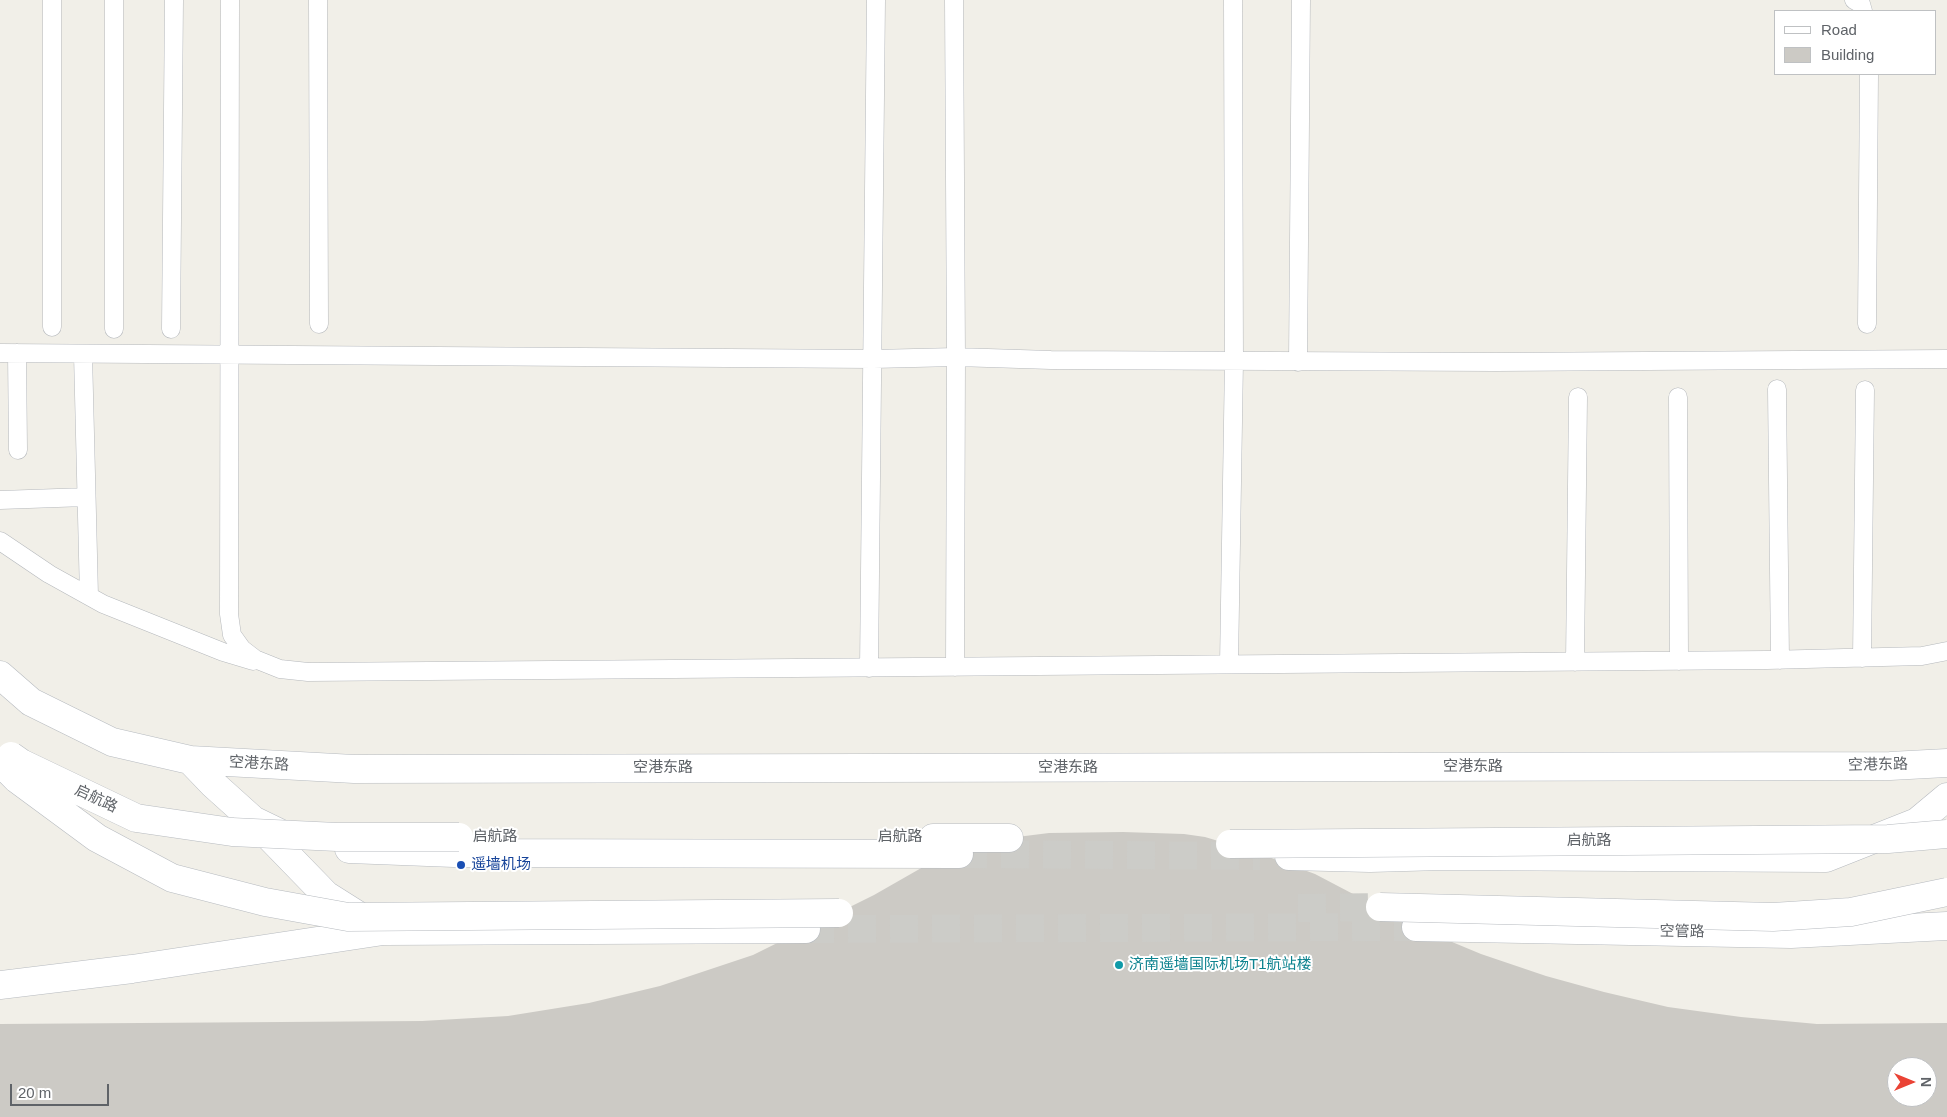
<!DOCTYPE html>
<html>
<head>
<meta charset="utf-8">
<style>
  body { margin:0 }
  #map { position:relative; width:1947px; height:1117px; overflow:hidden; background:#f1efe8; font-family:Helvetica,sans-serif }
  canvas { display:block }
  .legend { position:absolute; left:1774px; top:10px; width:162px; height:65px; box-sizing:border-box; background:#fff; border:1px solid #bfc1c3; margin:0; padding:6px 9px; list-style:none; font-size:15px; color:#5f6368 }
  .legend li { display:flex; align-items:center; gap:10px; height:25px }
  .legend b { width:25px; border:1px solid #bfc1c3 }
  .north { position:absolute; left:1887px; top:1057px; width:50px; height:50px; box-sizing:border-box; background:#fff; border:1px solid #bfc1c3; border-radius:50%; rotate:90deg; font-size:14px; font-weight:700; line-height:20px; text-align:center; color:#5f6368 }
  .north::after { content:''; display:block; margin:auto; width:18px; height:22px; background:#ea4335; clip-path:polygon(50% 0,100% 100%,50% 72%,0 100%) }
  .scale { position:absolute; left:10px; top:1084px; width:99px; height:22px; box-sizing:border-box; border:2px solid #5f6368; border-top:0; padding-left:6px; font-size:15px; line-height:18px; white-space:nowrap; color:#5f6368; -webkit-text-stroke:4px #fff; paint-order:stroke }
</style>
</head>
<body>
<div id="map">
<canvas width="1947" height="1117"></canvas>
<ul class="legend">
<li><b style="height:6px;background:#fff"></b>Road</li>
<li><b style="height:14px;background:#cccac5"></b>Building</li>
</ul>
<div class="north">N</div>
<div class="scale">20 m</div>
</div>
<script>
const c = document.querySelector('canvas').getContext('2d');
c.lineJoin = 'round';
function paint(path, color) {
  c.fillStyle = color;
  c.fill(path, 'evenodd');
}
function shape(rows) {
  const path = new Path2D();
  for (const r of rows) {
    path.moveTo(r[0], r[1]);
    for (let i = 2; i < r.length; i += 2) path.lineTo(r[i], r[i + 1]);
  }
  return path;
}
function strokePath(path, color, width, dash) {
  c.strokeStyle = color;
  c.lineWidth = width;
  c.lineCap = dash ? 'butt' : 'round';
  c.setLineDash(dash || []);
  c.stroke(path);
}
function drawText(font, color, halo, rows, align = 'center') {
  c.font = font + ' Helvetica,"Noto Sans SC",sans-serif';
  c.lineWidth = 4;
  c.setLineDash([]);
  c.textBaseline = 'middle';
  c.strokeStyle = halo;
  c.fillStyle = color;
  for (const [text, x, y, turn = 0] of rows) {
    c.save();
    c.translate(x, y);
    c.rotate((+turn || 0) * Math.PI / 180);
    c.textAlign = isNaN(turn) ? turn : align;
    if (halo) c.strokeText(text, 0, 0);
    c.fillText(text, 0, 0);
    c.restore();
  }
}
paint(shape([
  [1123,832,1184,834,1205,837,1255,852,1315,874,1416,927,1481,954,1546,976,1604,992,1668,1007,1741,1017,1817,1024,1947,1023,1947,1117,0,1117,0,1024,422,1021,508,1016,589,1003,660,986,753,955,874,895,923,867,1009,838,1049,833],
  [1897,1067,1927,1067,1927,1097,1897,1097]
]), '#cccac5');
strokePath(shape([
  [959,854,1260,856],
  [1298,908,1380,907],
  [806,929,1416,927]
]), '#ccccc8', 28, [28, 14]);
const lane = shape([
  [52,0,52,327],
  [230,0,229,614,232,635,242,649,255,659,280,669,308,672,1767,660,1922,656,1947,651],
  [318,0,319,324],
  [954,0,956,357,955,667],
  [1854,0,1861,4,1863,11],
  [1867,324,1869,74],
  [114,329,114,0],
  [171,329,174,0],
  [0,353,873,359,956,357,1051,360,1496,362,1947,359],
  [17,353,18,450],
  [83,354,89,596],
  [1298,362,1301,0],
  [1777,389,1780,660],
  [1678,397,1679,661],
  [0,500,86,497],
  [0,541,49,574,103,604,223,652,253,661],
  [1862,658,1865,390],
  [1575,662,1578,397],
  [1229,664,1234,361,1233,0],
  [869,668,876,0]
]);
const secondary = shape([
  [0,675,31,702,112,742,190,760,354,769,1890,766,1947,763],
  [190,760,213,784,253,820,286,836],
  [261,828,326,895,383,931,806,929],
  [933,838,1009,838],
  [349,849,454,853,959,854],
  [1289,856,1370,858,1441,856,1826,858,1917,822,1947,797],
  [1416,927,1791,934,1947,926],
  [0,985,132,969,383,931]
]);
strokePath(lane, '#b5b8bc', 19);
strokePath(secondary, '#b6babf', 29);
strokePath(lane, '#fff', 18);
strokePath(secondary, '#fff', 28);
const secondaryBridge = shape([
  [11,756,21,763,136,818,232,832,337,837,459,837],
  [0,762,17,779,97,838,172,878,265,902,348,917,839,913],
  [1230,844,1888,839,1947,834],
  [1380,907,1773,917,1851,912,1947,892]
]);
strokePath(secondaryBridge, '#b6babf', 29, []);
strokePath(secondaryBridge, '#fff', 28);
for (const [x, y, r, color] of [
  [461,865,5,"#1a4fb4"],
  [1119,965,5,"#0f9aa8"]
]) {
  const dot = new Path2D();
  dot.arc(x, y, r, 0, 2 * Math.PI);
  c.fillStyle = color;
  c.fill(dot);
  strokePath(dot, '#fff', 2);
}
drawText('15px', '#5f6368', '#fff', [
  ["空港东路",259,764,3],
  ["空港东路",1878,765,-1],
  ["空港东路",1473,767],
  ["空港东路",663,768],
  ["空港东路",1068,768],
  ["启航路",96,799,25],
  ["启航路",495,837],
  ["启航路",900,837],
  ["启航路",1589,841],
  ["空管路",1682,932,1]
]);
drawText('15px', '#164399', '#fff', [
  ["遥墙机场",471,865]
], 'left');
drawText('15px', '#0d838f', '#fff', [
  ["济南遥墙国际机场T1航站楼",1129,965]
], 'left');
</script>
</body>
</html>
